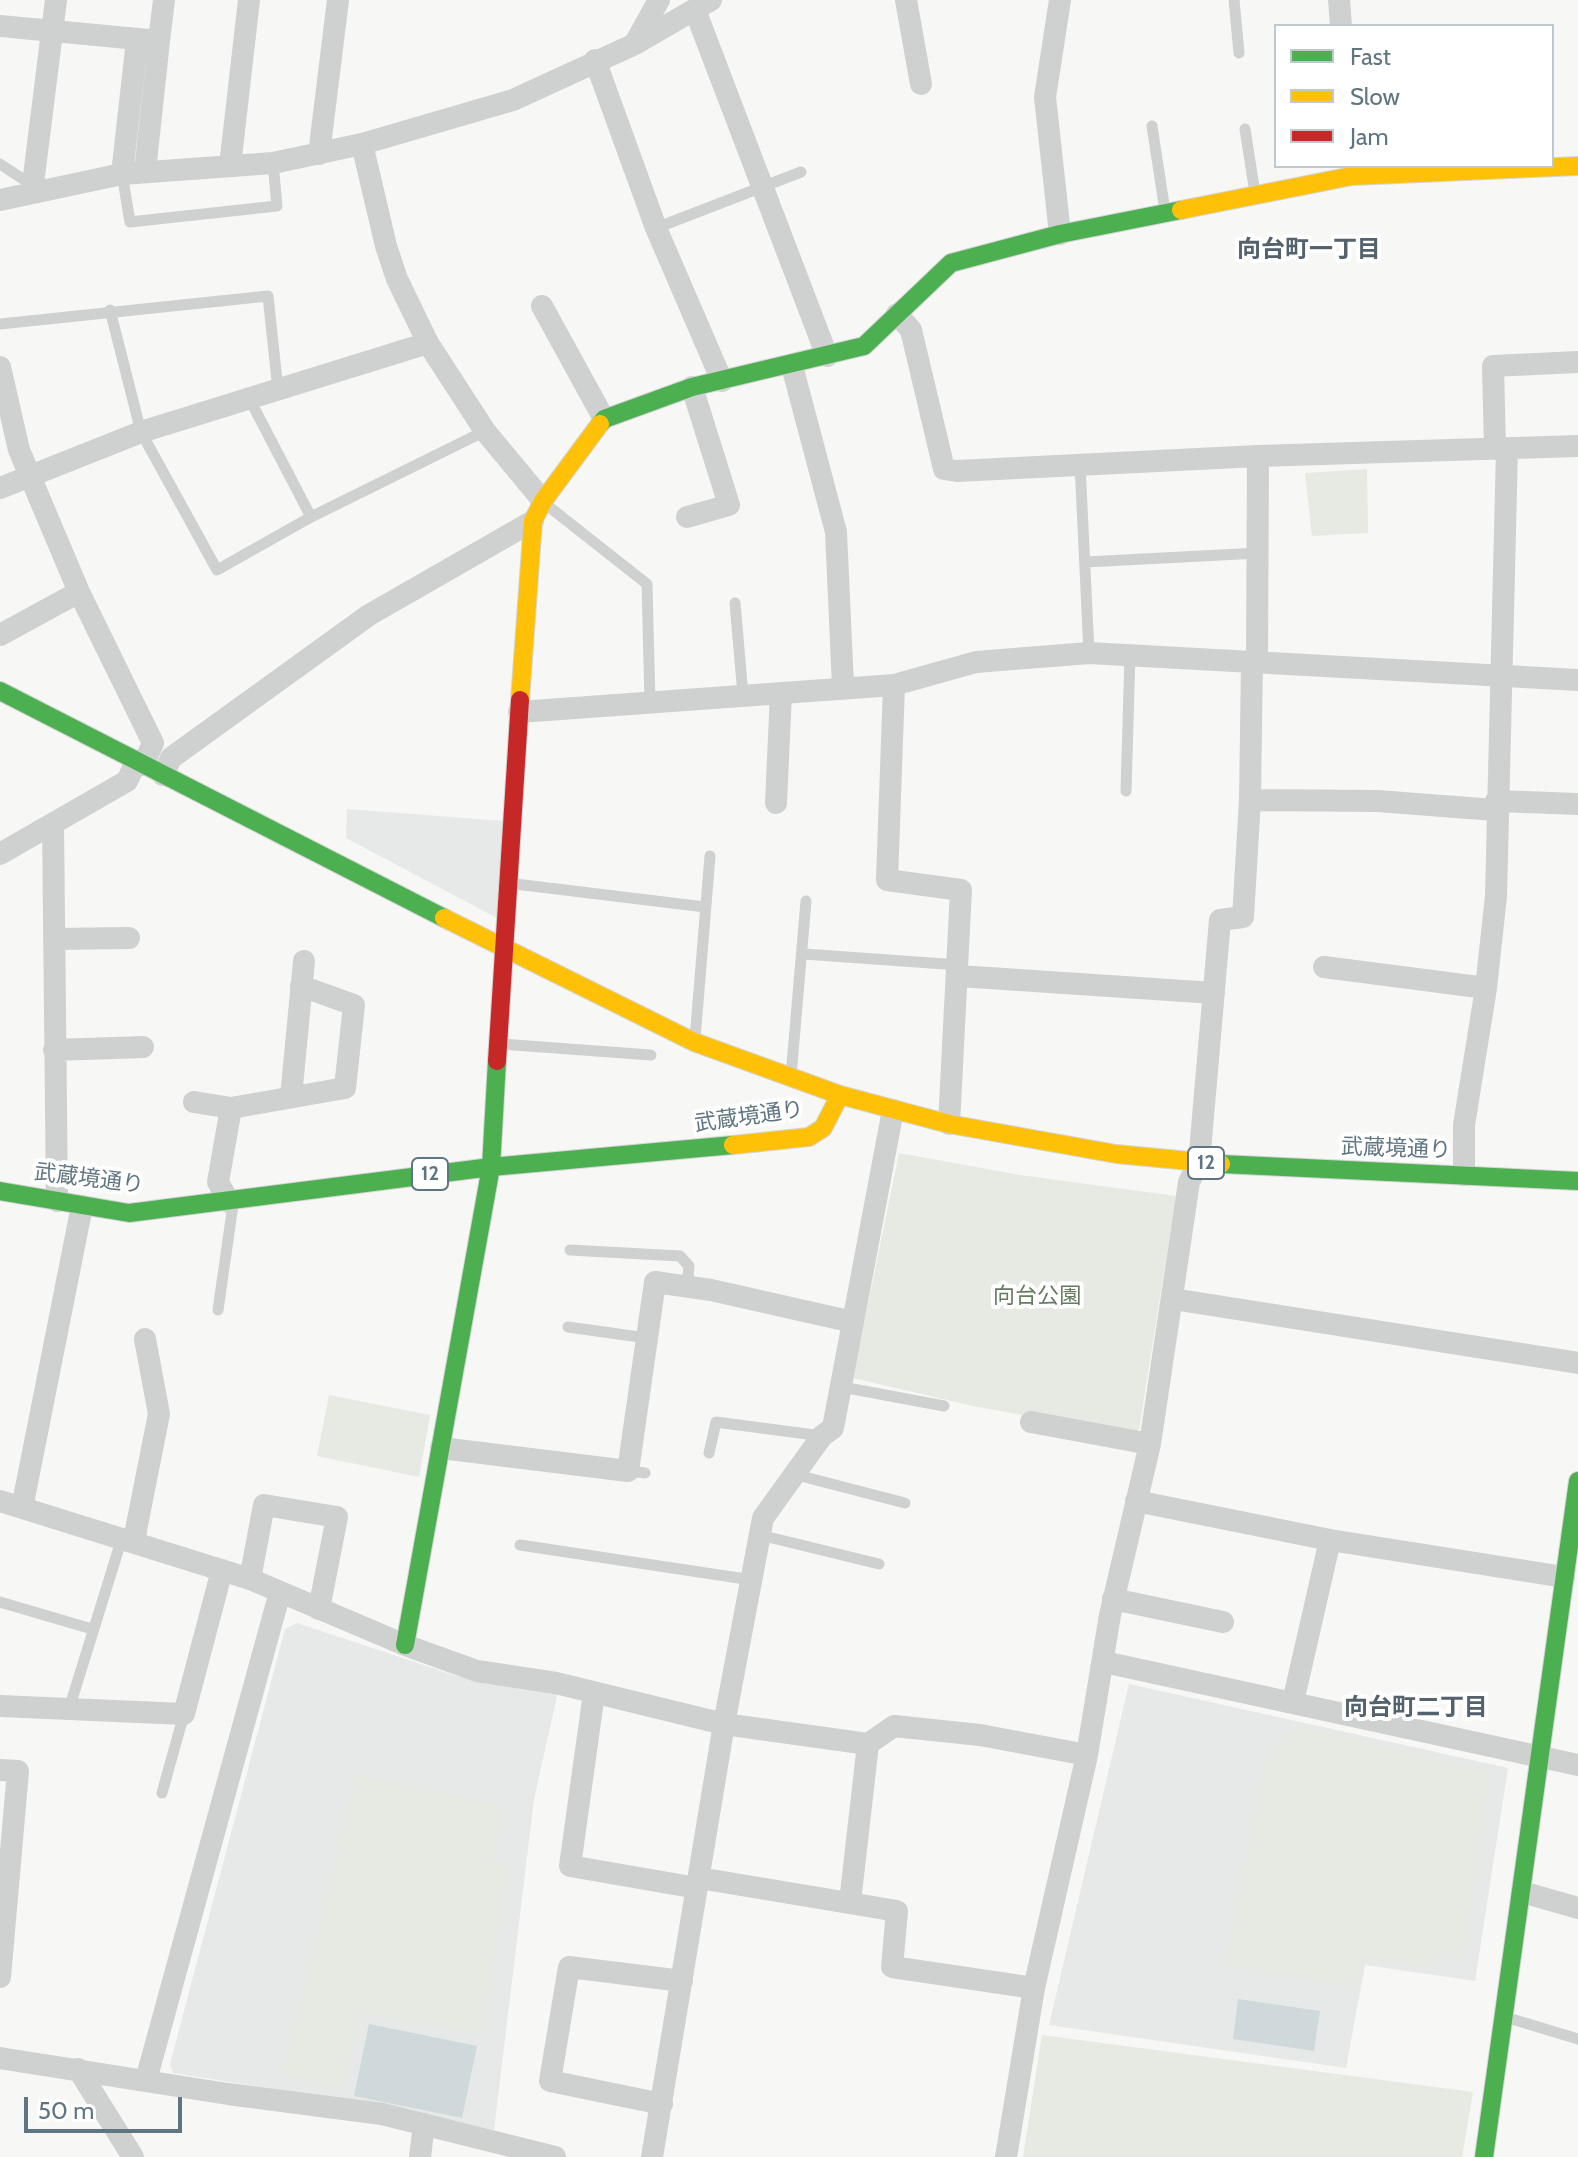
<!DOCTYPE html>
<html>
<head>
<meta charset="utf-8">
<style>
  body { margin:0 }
  #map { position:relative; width:1578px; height:2157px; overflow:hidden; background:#f7f7f5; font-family:Cabin,sans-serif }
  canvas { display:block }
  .legend { position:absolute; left:1274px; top:24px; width:280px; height:144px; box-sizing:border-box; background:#fff; border:2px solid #bfc8cd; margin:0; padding:10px 14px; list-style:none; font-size:24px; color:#607582 }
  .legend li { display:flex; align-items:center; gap:16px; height:40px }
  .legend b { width:40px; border:2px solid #bfc8cd }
  .scale { position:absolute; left:24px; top:2097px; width:158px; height:36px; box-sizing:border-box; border:4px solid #607582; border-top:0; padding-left:10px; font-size:24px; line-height:28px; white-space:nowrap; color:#607582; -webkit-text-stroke:6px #fff; paint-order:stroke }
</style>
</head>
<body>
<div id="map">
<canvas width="1578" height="2157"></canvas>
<ul class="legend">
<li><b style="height:10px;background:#4caf50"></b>Fast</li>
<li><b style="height:10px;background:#ffc107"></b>Slow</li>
<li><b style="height:10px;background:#c62828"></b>Jam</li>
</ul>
<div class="scale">50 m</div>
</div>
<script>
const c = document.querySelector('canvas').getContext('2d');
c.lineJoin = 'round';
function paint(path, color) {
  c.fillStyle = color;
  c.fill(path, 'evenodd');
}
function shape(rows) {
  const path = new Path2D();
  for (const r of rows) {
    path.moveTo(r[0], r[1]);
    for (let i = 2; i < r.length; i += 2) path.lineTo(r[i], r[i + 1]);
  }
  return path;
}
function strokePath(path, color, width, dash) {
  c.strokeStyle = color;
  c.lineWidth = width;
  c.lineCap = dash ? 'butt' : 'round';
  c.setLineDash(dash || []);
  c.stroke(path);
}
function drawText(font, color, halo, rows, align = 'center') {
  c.font = font + ' Cabin,"Noto Sans JP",sans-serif';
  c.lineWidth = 8;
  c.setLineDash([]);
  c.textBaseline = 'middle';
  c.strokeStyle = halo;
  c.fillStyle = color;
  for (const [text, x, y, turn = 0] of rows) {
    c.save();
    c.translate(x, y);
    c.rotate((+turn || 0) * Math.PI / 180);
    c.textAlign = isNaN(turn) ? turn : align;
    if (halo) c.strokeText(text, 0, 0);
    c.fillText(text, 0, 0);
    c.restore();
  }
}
paint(shape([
  [347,809,503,821,497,918,346,838],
  [297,1623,457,1676,558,1692,534,1799,494,2130,387,2107,173,2073,170,2064,285,1629],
  [1129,1684,1508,1768,1475,1981,1365,1965,1346,2068,1049,2025]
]), '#e6e9e8');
paint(shape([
  [1367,469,1368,533,1312,536,1305,473],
  [899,1153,1020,1175,1176,1196,1138,1436,973,1406,853,1378],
  [329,1395,430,1415,419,1477,317,1456],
  [1300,1726,1490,1770,1463,1956,1434,1955,1432,1967,1362,1960,1356,1988,1225,1967,1265,1759,1270,1760,1275,1742],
  [357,1773,502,1806,494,1862,508,1864,482,2034,362,2014,342,2089,282,2075],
  [1042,2035,1473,2092,1462,2157,1023,2157]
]), '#e6eae3');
paint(shape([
  [1238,1999,1320,2011,1314,2051,1233,2039],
  [369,2024,477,2046,462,2118,354,2096]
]), '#cfd8da');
const fast = shape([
  [600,424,604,419,692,387,864,346,951,263,1060,234,1181,210],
  [0,691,444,918],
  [1221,1164,1578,1181],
  [0,1191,129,1213,491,1167,733,1145],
  [405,1645,491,1167,497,1061],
  [1484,2157,1578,1481]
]);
const slow = shape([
  [1181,210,1352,176,1578,166],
  [520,700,533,521,543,501,600,424],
  [444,918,694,1042,840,1095],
  [733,1145,809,1137,823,1128,840,1095,949,1124,1116,1154,1221,1164]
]);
const jam = shape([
  [497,1061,520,700]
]);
strokePath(fast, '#d3d5d5', 20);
strokePath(slow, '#d3d5d5', 20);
strokePath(jam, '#d3d5d5', 20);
strokePath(shape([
  [1234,0,1239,53],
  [1152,126,1165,211],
  [1245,129,1255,193],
  [0,164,32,185],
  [122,174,130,222,277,206,273,163],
  [656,228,801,172],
  [110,310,141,432,217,570,311,517,485,431],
  [0,324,268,296,278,390],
  [250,400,311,517],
  [1080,464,1089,653],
  [543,502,647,584,650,702],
  [1086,562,1258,553],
  [735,603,743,695],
  [1126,791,1130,655],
  [507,883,705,907],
  [804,954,959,965],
  [695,1039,710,856],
  [501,1044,651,1055],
  [791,1076,806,901],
  [570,1250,680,1256,689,1266,687,1287],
  [218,1310,233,1205],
  [568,1327,647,1338],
  [842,1387,944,1406],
  [709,1453,716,1422,822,1436],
  [628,1471,645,1473],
  [797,1475,905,1503],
  [760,1535,879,1564],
  [520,1545,752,1580],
  [0,1602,92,1629],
  [69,1709,122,1538],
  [162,1793,184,1714],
  [1505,2017,1578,2039]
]), '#cfd0d0', 11);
strokePath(shape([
  [906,0,921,84],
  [1060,0,1045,97,1060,234],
  [1339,0,1341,26],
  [695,10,827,356],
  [0,26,159,41,164,0],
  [635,43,659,0],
  [595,60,656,228,722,381],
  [362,144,386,246,397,279,428,343,485,431,543,501],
  [319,154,338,0],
  [230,166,249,0],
  [145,171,159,41],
  [122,174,137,40],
  [32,192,56,0],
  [0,200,122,174,273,163,362,144,513,100,635,44,711,0],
  [542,306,604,419],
  [897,314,911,330,944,469,957,471,1258,456,1578,446],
  [792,366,836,532,843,686],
  [0,367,19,450,79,592,153,743,143,765],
  [1495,448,1493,366,1578,362],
  [0,488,141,432,428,343],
  [687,517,729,505,692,387],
  [0,635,79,592],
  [1257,662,1258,456],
  [894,685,887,880,961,890,949,1124],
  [519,712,894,685,976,662,1089,653,1578,680],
  [163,775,171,758,369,615,533,521],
  [1250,800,1377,801,1495,810],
  [1496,801,1578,804],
  [776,803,781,693],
  [53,824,57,1201],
  [0,854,127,781,136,762],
  [55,939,129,938],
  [1324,967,1486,988],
  [959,976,1214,993],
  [54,1050,143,1047],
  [291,1097,304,961],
  [194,1102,231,1108,345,1088,354,1005,301,986],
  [1464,1175,1464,1125,1486,988,1496,896,1507,449],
  [229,1202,218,1182,231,1108],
  [1173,1299,1578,1363],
  [1031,1422,1150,1444],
  [441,1448,628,1471,655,1282,711,1290,853,1322],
  [0,1501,250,1579,405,1645,477,1671,556,1683,724,1724,868,1744,894,1726,980,1735,1087,1755],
  [1136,1501,1330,1540,1564,1577],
  [22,1508,82,1206],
  [134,1540,159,1414,145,1339],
  [250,1579,264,1505,337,1517,319,1609],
  [1113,1599,1223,1622],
  [1104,1662,1578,1765],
  [594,1693,570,1866,697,1888],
  [1293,1702,1330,1540],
  [0,1706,184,1714,222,1570],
  [0,1770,18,1771,0,1977],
  [699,1878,897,1911,892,1967,1034,1988],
  [1522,1892,1578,1908],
  [850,1902,868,1744],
  [0,2058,228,2094,382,2114,555,2157],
  [78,2069,133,2157],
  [146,2080,280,1592],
  [662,2104,550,2081,569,1967,682,1981],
  [420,2157,424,2124],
  [652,2157,724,1724,763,1518,822,1436,833,1428,893,1110],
  [1006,2157,1034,1988,1087,1755,1110,1615,1150,1444,1189,1182,1199,1163,1220,920,1243,917,1250,800,1252,661]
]), '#cfd0d0', 22);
strokePath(fast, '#4caf50', 18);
strokePath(slow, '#ffc107', 18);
strokePath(jam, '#c62828', 18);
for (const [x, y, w] of [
  [1206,1163,36],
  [430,1174,36]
]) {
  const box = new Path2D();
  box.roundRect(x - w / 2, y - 16, w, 32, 6);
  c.fillStyle = '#fff';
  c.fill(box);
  strokePath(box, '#607582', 2);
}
drawText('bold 20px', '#607582', null, [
  ["12",1206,1163],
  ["12",430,1174]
]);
drawText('22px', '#607582', '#fff', [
  ["武蔵境通り",749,1117,-8],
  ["武蔵境通り",1396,1149,2],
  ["武蔵境通り",89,1179,7]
]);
drawText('22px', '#667a60', '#fff', [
  ["向台公園",1037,1297]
]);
drawText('bold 24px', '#53626d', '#fff', [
  ["向台町一丁目",1309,250],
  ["向台町二丁目",1416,1708]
]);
</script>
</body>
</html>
